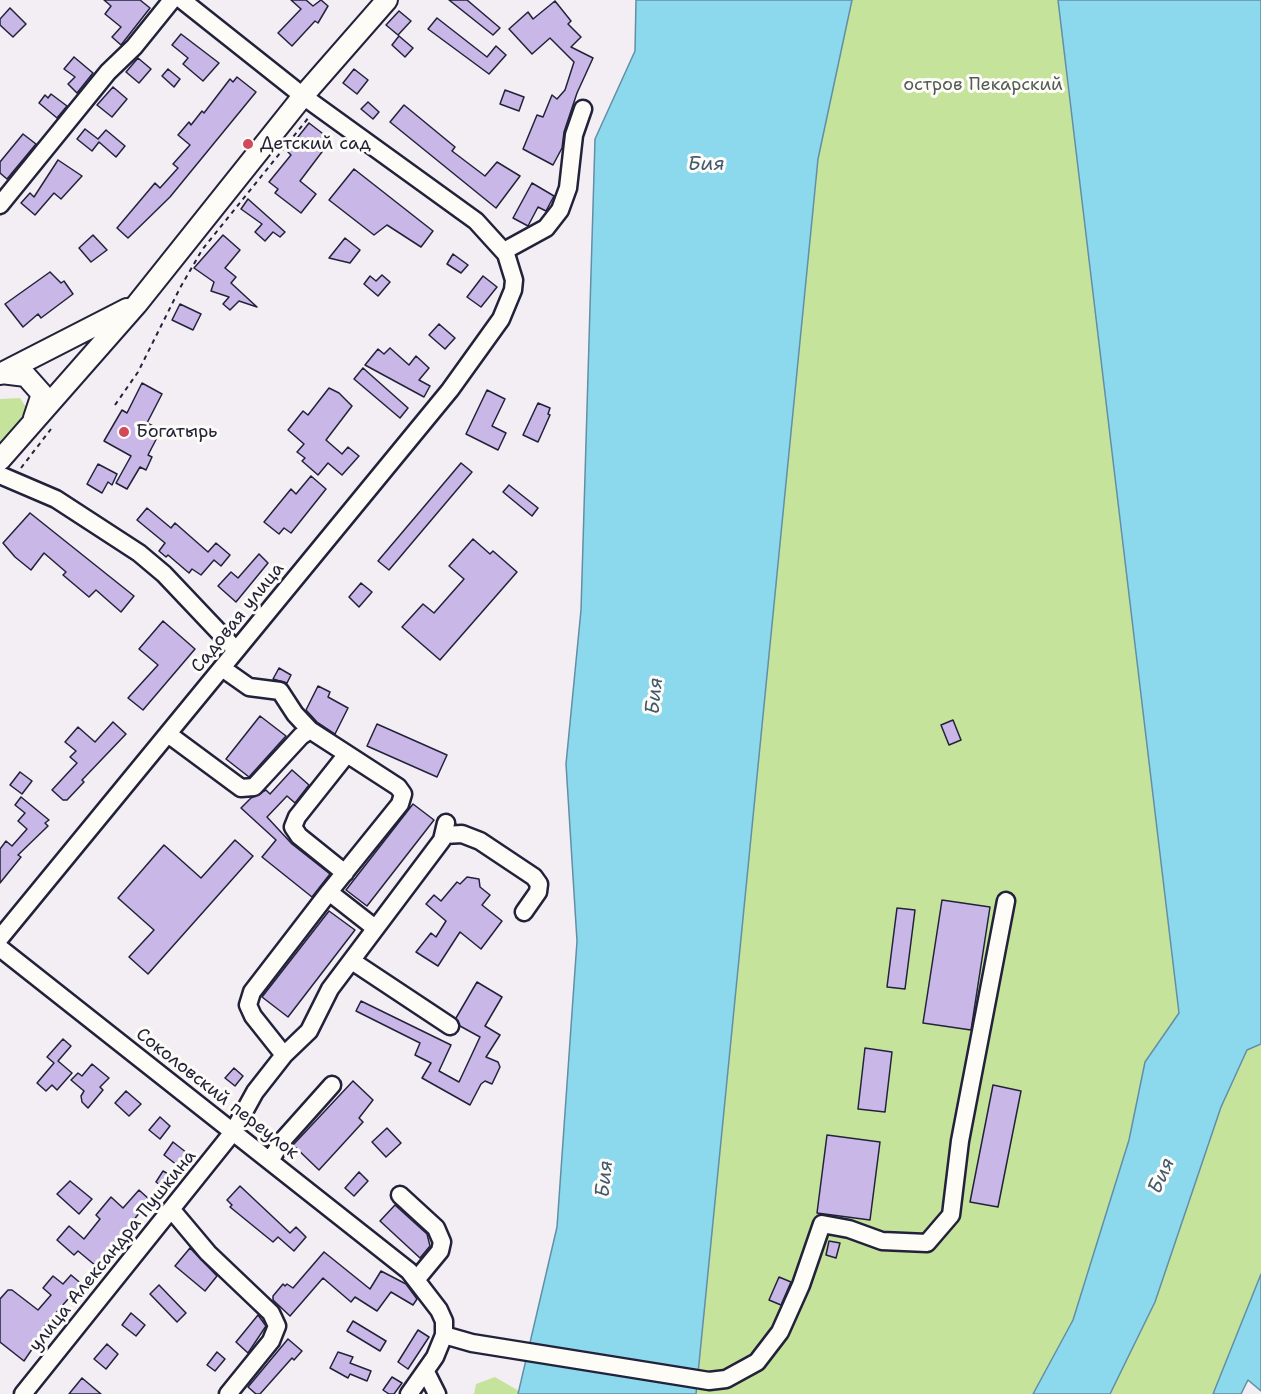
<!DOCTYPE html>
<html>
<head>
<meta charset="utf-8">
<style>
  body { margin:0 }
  canvas { display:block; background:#f3eef4 }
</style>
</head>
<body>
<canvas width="1261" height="1394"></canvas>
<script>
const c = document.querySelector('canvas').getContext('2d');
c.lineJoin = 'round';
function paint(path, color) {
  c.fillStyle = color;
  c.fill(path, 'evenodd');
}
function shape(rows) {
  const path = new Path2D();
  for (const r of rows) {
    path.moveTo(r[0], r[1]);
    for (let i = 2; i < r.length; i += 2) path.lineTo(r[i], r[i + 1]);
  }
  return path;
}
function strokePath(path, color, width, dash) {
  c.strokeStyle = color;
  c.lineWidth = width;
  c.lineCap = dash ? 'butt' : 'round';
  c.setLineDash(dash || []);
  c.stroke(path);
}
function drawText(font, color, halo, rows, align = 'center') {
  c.font = font + ' "Shantell Sans",sans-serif';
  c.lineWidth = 6;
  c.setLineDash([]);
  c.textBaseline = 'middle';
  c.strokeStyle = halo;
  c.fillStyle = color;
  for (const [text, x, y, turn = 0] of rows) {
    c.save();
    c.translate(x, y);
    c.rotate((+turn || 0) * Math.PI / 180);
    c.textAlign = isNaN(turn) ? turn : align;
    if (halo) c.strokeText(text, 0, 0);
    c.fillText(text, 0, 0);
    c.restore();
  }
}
paint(shape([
  [852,0,1058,0,1179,1013,1145,1062,1129,1140,1073,1320,1033,1394,696,1394,818,159],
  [20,398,28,410,28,424,0,456,0,399],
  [1261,1044,1261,1274,1238,1338,1213,1394,1110,1394,1155,1302,1221,1107,1247,1050],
  [495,1377,519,1391,518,1394,474,1394,476,1384]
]), '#c6e39b');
const water = shape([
  [636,0,852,0,818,159,696,1394,518,1394,557,1227,577,941,566,764,581,610,595,139,635,51,636,0],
  [1058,0,1261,0,1261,1044,1247,1050,1221,1107,1155,1302,1110,1394,1033,1394,1073,1320,1129,1140,1145,1062,1179,1013,1058,0],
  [1261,1274,1261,1391,1248,1380,1241,1394,1213,1394,1261,1274]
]);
paint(water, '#8cd8ed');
strokePath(water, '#628fa6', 1.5);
const building = shape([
  [104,0,140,0,150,8,121,45,112,37,121,27,105,14,111,6,104,0],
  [291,0,306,0,313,6,321,0,328,6,318,23,315,21,292,46,278,33,301,9,291,0],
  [449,0,467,0,500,28,493,35,449,0],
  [555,1,571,21,568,24,581,37,571,47,593,58,577,93,564,132,562,148,553,165,523,149,537,115,543,117,552,95,557,99,565,90,574,62,550,38,532,54,509,29,528,12,533,19,555,1],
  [10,8,26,24,13,37,0,25,0,19,10,8],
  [399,11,411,21,398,35,386,25,399,11],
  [437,18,487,57,496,46,506,55,489,74,428,29,437,18],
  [181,34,219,63,203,81,183,64,188,58,172,45,181,34],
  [399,36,413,48,405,57,392,45,399,36],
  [74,57,93,73,77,93,68,84,75,77,64,69,74,57],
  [138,58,151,69,139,83,126,72,138,58],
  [168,69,180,79,174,87,162,76,168,69],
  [354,69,368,80,357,94,343,83,354,69],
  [237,77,256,92,170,197,128,238,117,228,155,183,160,188,178,168,173,164,190,145,178,135,189,122,191,125,202,111,204,113,230,79,233,82,237,77],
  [113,87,127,99,112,117,97,105,113,87],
  [505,90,524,97,519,111,500,104,505,90],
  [51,94,67,106,57,118,39,103,45,95,48,98,51,94],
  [368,102,379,112,373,119,361,109,368,102],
  [404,105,455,147,452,151,485,176,497,162,520,176,496,208,390,122,404,105],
  [309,123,331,140,300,181,316,194,301,213,275,193,278,189,269,182,291,155,287,151,309,123],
  [85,129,98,139,106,130,125,146,116,157,99,142,92,151,77,139,85,129],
  [23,134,36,144,7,179,0,173,0,162,23,134],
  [58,160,82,176,61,199,54,193,35,215,21,203,30,193,34,197,58,160],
  [354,169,433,231,421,247,387,225,374,235,329,200,354,169],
  [532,183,554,196,546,211,538,207,528,226,513,218,532,183],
  [248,199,285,232,280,237,273,232,265,241,255,232,262,224,241,209,248,199],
  [93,235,107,250,91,262,79,248,93,235],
  [223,235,240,250,225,268,236,277,231,283,257,307,239,301,230,310,223,304,229,297,211,291,214,282,194,268,223,235],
  [345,238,360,250,350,263,329,258,345,238],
  [453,254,468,265,461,273,447,264,453,254],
  [50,272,61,283,64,281,73,294,41,318,38,314,23,327,5,304,50,272],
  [382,275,390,282,378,296,364,284,370,276,376,281,382,275],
  [483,276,497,287,481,307,467,297,483,276],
  [180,304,201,314,193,330,172,320,180,304],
  [439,324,455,338,445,349,429,335,439,324],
  [390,348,409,365,416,356,429,368,419,380,430,386,424,397,365,365,378,349,384,354,390,348],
  [363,368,408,408,400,418,354,379,363,368],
  [142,383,162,394,147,423,161,430,148,455,152,457,146,470,140,467,127,489,116,483,131,456,104,441,122,410,127,413,142,383],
  [329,388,339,393,352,406,326,440,342,454,348,447,359,456,342,475,328,463,318,475,302,461,305,458,297,452,304,444,288,430,303,411,308,415,329,388],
  [487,390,505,399,492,426,506,433,498,450,466,434,487,390],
  [538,403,550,408,548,414,550,415,538,442,523,435,538,403],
  [461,463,472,472,389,570,378,561,461,463],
  [98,464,117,474,112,485,108,482,102,493,87,484,98,464],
  [311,476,326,489,291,533,284,528,279,534,264,522,291,489,296,494,311,476],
  [509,485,538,508,532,516,503,492,509,485],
  [147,508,171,528,175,523,208,552,216,543,230,555,221,566,214,560,201,575,192,569,189,573,168,555,166,557,159,551,165,543,137,520,147,508],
  [30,513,134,596,121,612,96,590,89,597,63,575,66,572,44,553,31,570,15,557,3,543,30,513],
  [473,539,490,554,493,551,517,572,440,660,402,627,423,604,434,613,464,579,449,566,473,539],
  [259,554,268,563,236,602,218,586,231,572,238,578,259,554],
  [361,583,372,592,359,607,349,597,361,583],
  [163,621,195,649,143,710,128,698,158,665,139,649,163,621],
  [279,668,291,675,287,683,273,679,279,668],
  [318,686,330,692,328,697,348,708,335,734,317,722,306,710,318,686],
  [260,716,286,736,249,777,226,759,260,716],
  [953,720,961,740,949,745,941,725,953,720],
  [113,722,126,734,82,780,84,782,67,800,63,800,52,790,77,763,70,757,76,751,65,742,78,727,95,742,113,722],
  [377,724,447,755,437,777,367,746,377,724],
  [292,770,309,785,295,803,287,796,267,817,292,844,330,874,312,897,262,857,276,840,241,808,251,798,266,790,270,794,292,770],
  [20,772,32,781,22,794,10,785,20,772],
  [21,797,49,820,45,823,48,826,18,855,21,857,0,883,0,849,6,841,12,846,27,829,18,821,25,813,15,805,21,797],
  [413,804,434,820,367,906,346,890,413,804],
  [235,840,253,856,148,974,129,957,154,930,118,898,164,845,201,878,235,840],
  [467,877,479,879,480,887,490,895,482,905,502,921,481,949,460,932,438,966,416,952,431,933,436,937,446,921,426,904,434,895,441,901,457,882,460,884,467,877],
  [942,900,990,907,971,1030,923,1023,942,900],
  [897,908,915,910,905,989,887,987,897,908],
  [329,911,355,930,288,1017,262,997,329,911],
  [477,982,502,997,485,1026,500,1035,486,1057,498,1062,500,1067,492,1084,485,1081,481,1084,470,1105,422,1078,431,1063,415,1055,420,1043,356,1011,361,1001,451,1045,439,1071,459,1082,480,1037,460,1026,456,1018,477,982],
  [63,1039,71,1046,58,1061,72,1073,57,1090,52,1085,46,1091,37,1083,54,1063,47,1057,63,1039],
  [865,1048,892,1052,885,1112,858,1109,865,1048],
  [92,1064,109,1078,100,1087,103,1090,88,1108,82,1102,81,1096,84,1091,71,1080,78,1073,82,1076,92,1064],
  [234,1068,243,1076,235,1086,225,1078,234,1068],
  [353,1081,373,1100,359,1118,363,1122,319,1170,293,1145,353,1081],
  [993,1085,1021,1091,998,1207,970,1202,993,1085],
  [126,1091,141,1104,129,1116,115,1103,126,1091],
  [160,1117,170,1126,160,1139,149,1130,160,1117],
  [387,1128,401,1143,386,1157,372,1142,387,1128],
  [827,1135,880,1142,870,1220,817,1213,827,1135],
  [173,1142,187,1153,177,1165,164,1155,173,1142],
  [163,1171,172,1176,164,1188,156,1182,163,1171],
  [359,1172,368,1181,354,1196,345,1188,359,1172],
  [70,1181,92,1199,79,1214,57,1194,70,1181],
  [240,1186,290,1233,296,1227,306,1237,294,1251,278,1237,273,1242,230,1207,232,1205,227,1200,240,1186],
  [139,1190,150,1200,96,1266,78,1251,74,1255,57,1240,69,1226,84,1239,100,1219,96,1215,111,1197,123,1208,139,1190],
  [395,1205,427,1234,430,1246,420,1258,380,1221,395,1205],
  [829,1241,840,1243,836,1258,826,1255,829,1241],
  [190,1248,217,1276,205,1291,175,1266,190,1248],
  [324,1252,370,1289,381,1271,406,1284,417,1299,413,1305,391,1292,377,1311,355,1297,351,1302,323,1278,290,1316,273,1300,273,1296,283,1284,285,1286,287,1284,293,1288,324,1252],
  [71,1275,84,1286,78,1294,75,1291,43,1328,45,1330,24,1361,0,1342,0,1299,8,1290,12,1290,38,1310,51,1295,43,1288,53,1276,63,1284,71,1275],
  [779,1277,791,1282,781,1305,769,1300,779,1277],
  [159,1285,186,1313,177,1322,150,1294,159,1285],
  [131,1313,145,1325,136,1336,122,1325,131,1313],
  [258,1315,266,1326,248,1353,236,1342,258,1315],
  [353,1321,386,1341,380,1351,347,1331,353,1321],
  [418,1330,429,1337,408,1369,398,1362,418,1330],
  [288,1339,302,1351,294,1360,292,1358,260,1394,256,1394,248,1387,288,1339],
  [107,1344,118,1354,106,1369,94,1359,107,1344],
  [217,1352,225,1359,215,1371,207,1365,217,1352],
  [338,1352,353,1357,350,1363,371,1371,367,1381,350,1374,348,1378,330,1368,338,1352],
  [392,1377,402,1383,394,1394,389,1394,383,1390,392,1377],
  [82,1378,101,1394,69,1394,82,1378]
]);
paint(building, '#c9b7e7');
strokePath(building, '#22223b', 1.5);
const minor = shape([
  [0,205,108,72,134,47,172,0],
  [504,251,546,228,560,210,568,188,574,135,583,109],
  [0,475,56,499,139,553,164,574,236,650],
  [222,668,249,687,280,691,295,714,310,730],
  [168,734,241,788,254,787,301,736,310,730,398,787,403,794,400,804,329,892,375,928],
  [444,835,462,834,480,841,534,877,539,884,538,892,524,912],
  [345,873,299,836,293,827,297,817,347,754],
  [0,938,450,390,501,319,513,290,514,280,506,254,476,221,303,96,182,0],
  [0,948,409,1271,439,1310,444,1321,444,1335,435,1357,409,1394],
  [352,961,450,1026],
  [284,1055,253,1016,248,1005,252,992,329,892],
  [270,1161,282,1141,332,1085],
  [400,1195,436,1228,442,1242,440,1251,416,1280],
  [171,1209,208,1253,271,1313,277,1326,271,1341,228,1394],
  [444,1335,472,1343,709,1381,726,1379,757,1362,780,1332,801,1285,822,1224,849,1229,882,1241,927,1243,951,1215,960,1141,1006,901],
  [426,1372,437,1394],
  [23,1394,233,1132,255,1092,284,1055,309,1031,330,989,442,840,446,823]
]);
const major = shape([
  [1,373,26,376,42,394,34,418],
  [0,374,127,309],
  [0,460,137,304,303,96,387,0]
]);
strokePath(minor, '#22223b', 21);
strokePath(major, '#22223b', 24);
strokePath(shape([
  [115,405,138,372,180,288,202,250,309,117],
  [21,468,51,429]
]), '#22223b', 2, [4.5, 4.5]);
strokePath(minor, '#fdfcf7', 16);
strokePath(major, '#fdfcf7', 20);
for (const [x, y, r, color] of [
  [248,144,6,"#d1495b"],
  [124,432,6,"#d1495b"]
]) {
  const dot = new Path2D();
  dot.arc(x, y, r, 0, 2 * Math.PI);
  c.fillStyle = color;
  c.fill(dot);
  strokePath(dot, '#fdfcf7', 2);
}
drawText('18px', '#535c58', '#fdfcf7', [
  ["остров Пекарский",983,85]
]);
drawText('18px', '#22223b', '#fdfcf7', [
  ["Детский сад",260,144],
  ["Богатырь",136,432]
], 'left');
drawText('18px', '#22223b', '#fdfcf7', [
  ["Садовая улица",238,618,-51],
  ["Соколовский переулок",217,1094,38],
  ["улица Александра Пушкина",113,1251,-51]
]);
drawText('italic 20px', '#425970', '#fdfcf7', [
  ["Бия",706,165],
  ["Бия",655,696,-84],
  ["Бия",1162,1176,-65],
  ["Бия",605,1179,-84]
]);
</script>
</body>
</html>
